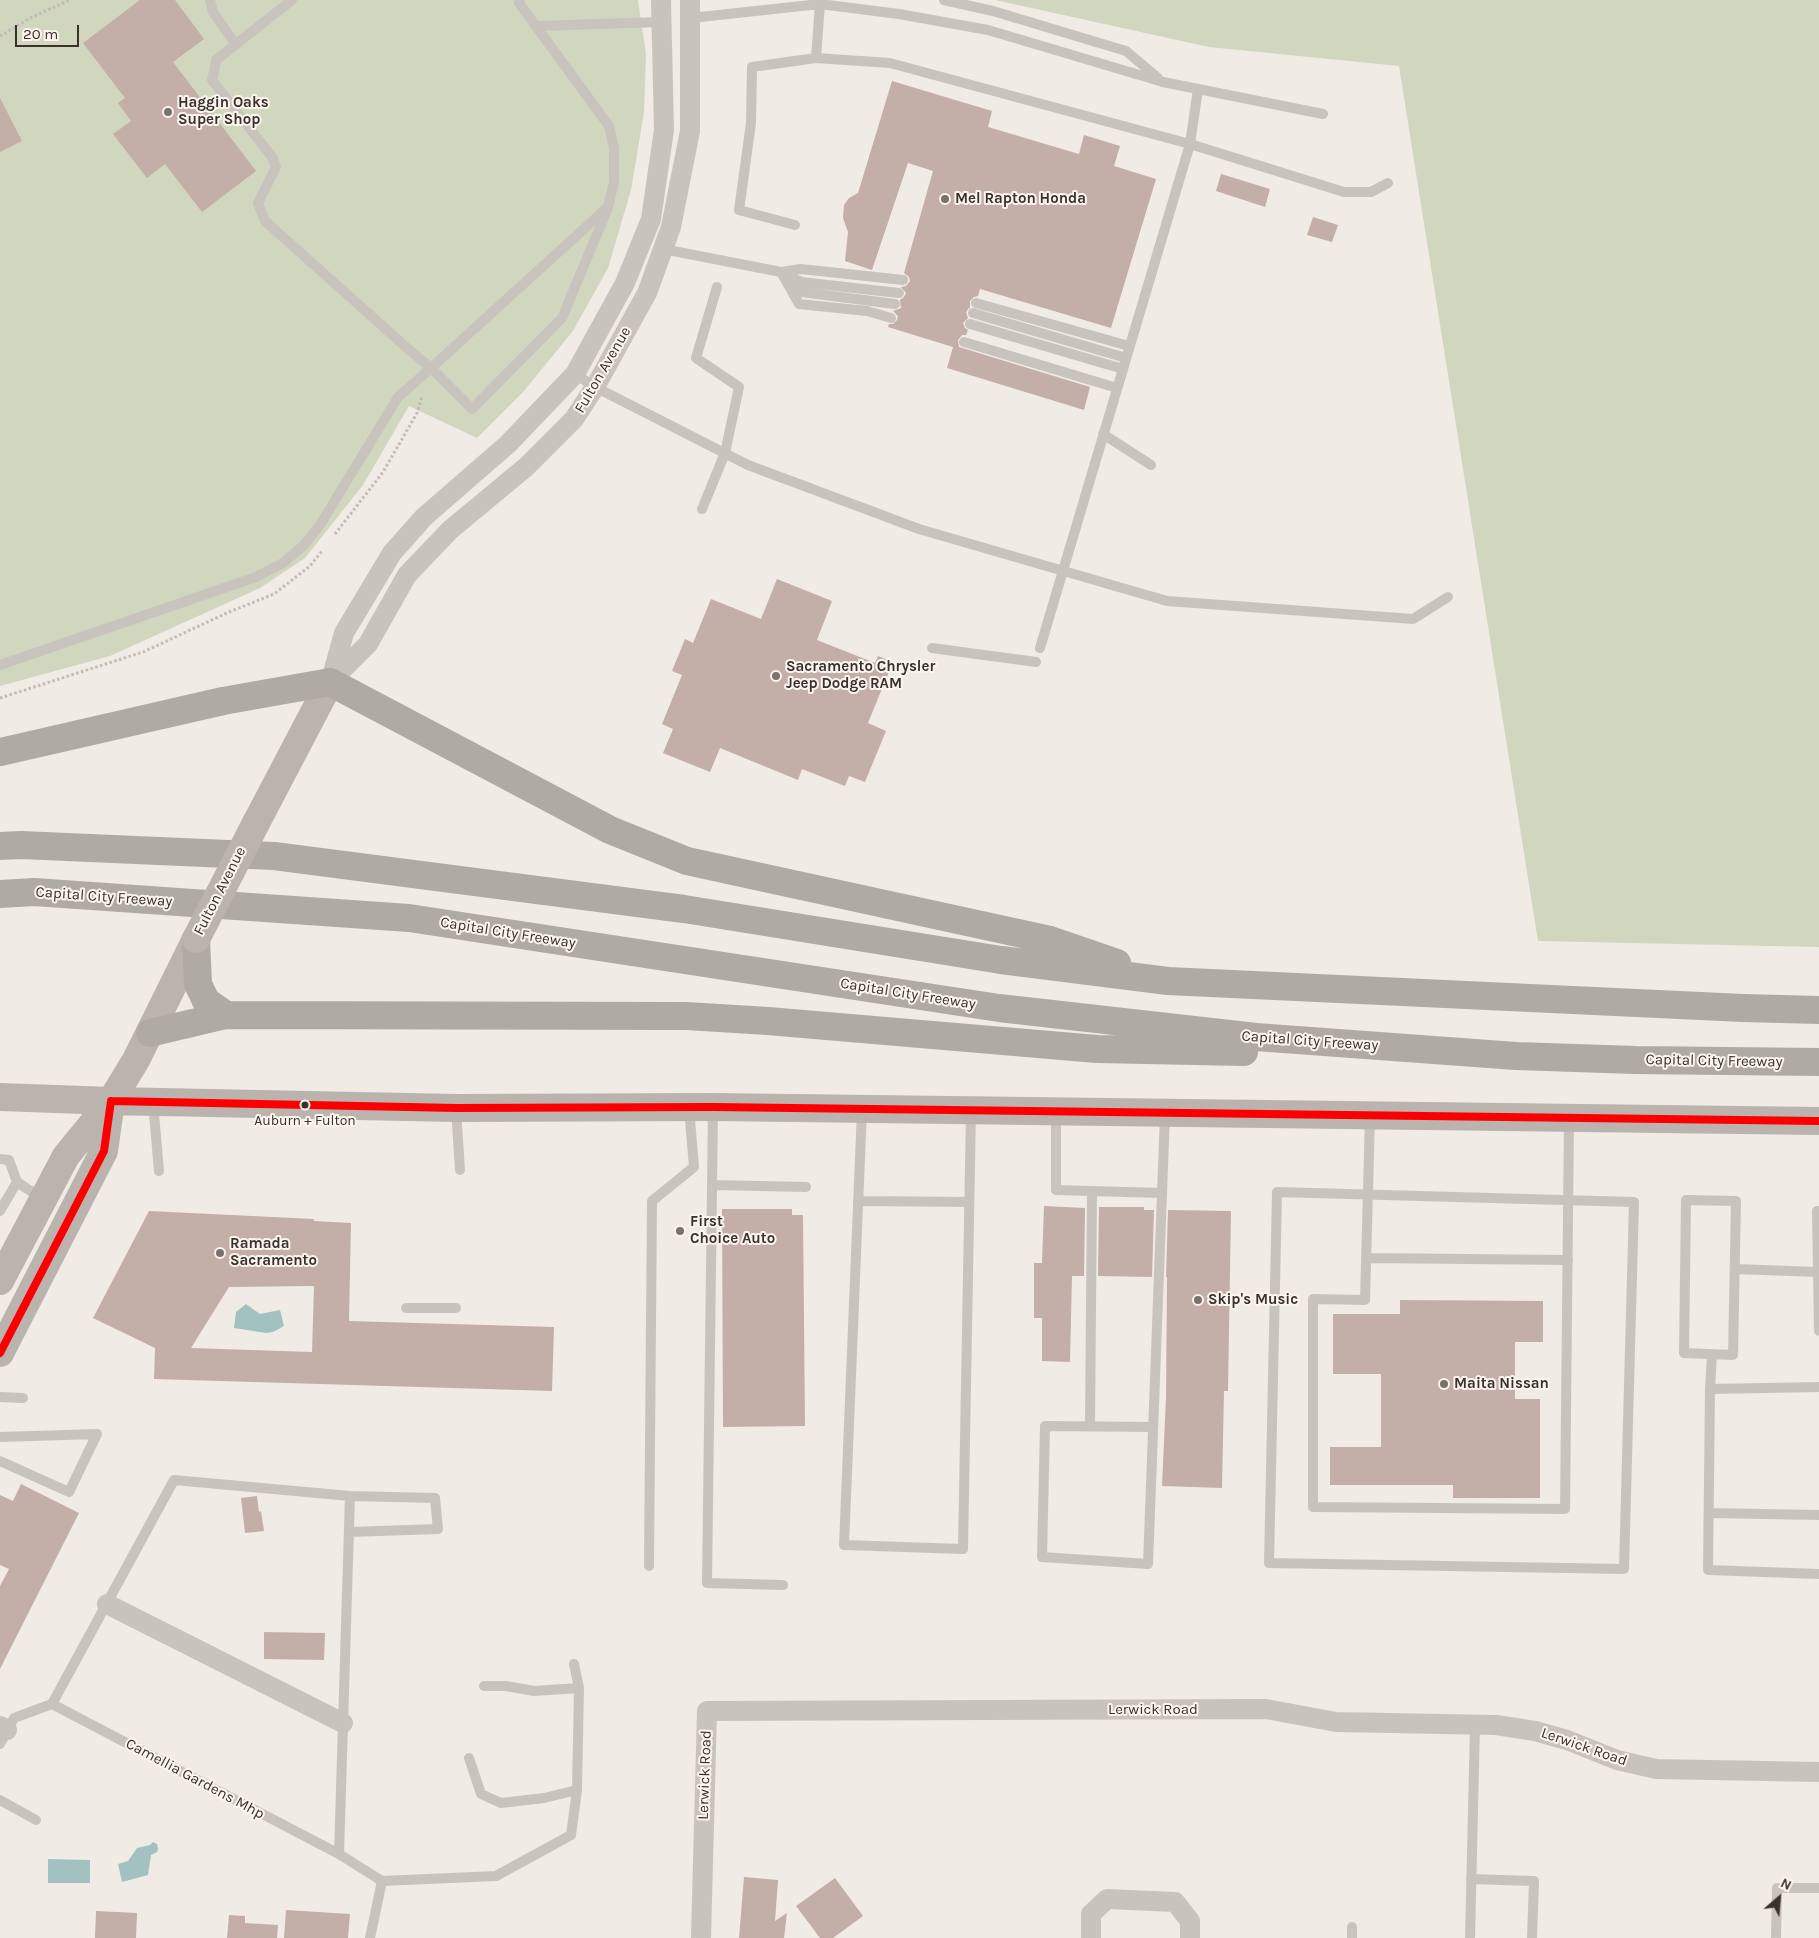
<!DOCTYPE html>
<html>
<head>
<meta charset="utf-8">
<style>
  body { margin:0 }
  #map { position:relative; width:1819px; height:1938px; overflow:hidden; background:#f0ebe5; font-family:Karla,sans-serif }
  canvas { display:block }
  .north { position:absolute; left:1754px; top:1873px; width:50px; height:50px; -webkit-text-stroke:4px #fbf5ee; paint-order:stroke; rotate:27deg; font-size:14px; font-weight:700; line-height:20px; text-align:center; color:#3b302b }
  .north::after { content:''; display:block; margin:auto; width:18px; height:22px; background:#3b302b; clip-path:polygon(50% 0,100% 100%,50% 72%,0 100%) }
  .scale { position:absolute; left:15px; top:25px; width:64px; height:22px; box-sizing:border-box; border:2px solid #3b302b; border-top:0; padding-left:6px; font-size:15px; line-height:18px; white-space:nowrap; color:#3b302b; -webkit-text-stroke:4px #fbf5ee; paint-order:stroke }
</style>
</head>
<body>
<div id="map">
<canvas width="1819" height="1938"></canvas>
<div class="north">N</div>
<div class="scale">20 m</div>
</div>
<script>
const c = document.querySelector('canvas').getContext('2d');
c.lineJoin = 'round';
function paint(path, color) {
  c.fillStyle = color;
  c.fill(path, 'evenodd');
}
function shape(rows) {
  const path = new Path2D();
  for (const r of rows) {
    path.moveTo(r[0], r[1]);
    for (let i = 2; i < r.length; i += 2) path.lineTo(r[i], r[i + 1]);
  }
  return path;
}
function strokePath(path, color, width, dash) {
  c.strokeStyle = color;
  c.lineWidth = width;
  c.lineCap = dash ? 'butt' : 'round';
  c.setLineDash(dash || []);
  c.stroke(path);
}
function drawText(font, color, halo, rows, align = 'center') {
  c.font = font + ' Karla,sans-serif';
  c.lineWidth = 4;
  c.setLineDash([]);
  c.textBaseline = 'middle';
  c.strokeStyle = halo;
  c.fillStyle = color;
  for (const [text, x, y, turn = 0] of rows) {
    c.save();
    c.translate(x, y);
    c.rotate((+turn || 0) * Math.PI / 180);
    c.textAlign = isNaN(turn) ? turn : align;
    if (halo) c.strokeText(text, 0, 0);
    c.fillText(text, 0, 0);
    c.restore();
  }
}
paint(shape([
  [0,0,638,0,646,54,644,112,631,190,608,268,573,331,523,392,477,438,409,406,363,485,305,558,260,588,110,656,0,686],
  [995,0,1819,0,1819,947,1538,941,1399,66,1209,47]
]), '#d1d6bf');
paint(shape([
  [246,1304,260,1314,280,1310,284,1326,273,1332,266,1333,234,1328,236,1312],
  [153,1842,157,1844,158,1849,157,1852,151,1855,148,1875,122,1882,118,1864,128,1861,137,1848,150,1845],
  [48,1859,90,1860,90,1883,48,1883]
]), '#a1c2c1');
paint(shape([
  [140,0,175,0,204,39,173,62,256,171,202,212,165,164,147,178,113,134,131,121,118,103,125,98,83,43],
  [892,81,992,111,988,127,1079,154,1084,135,1120,146,1114,166,1156,179,1111,328,980,289,978,296,974,297,970,301,970,307,966,312,968,318,963,323,965,328,968,330,966,335,962,335,958,340,959,347,1090,387,1084,410,947,368,953,347,888,327,889,324,893,324,897,320,898,316,893,311,901,308,900,300,904,297,906,293,901,287,906,286,910,281,909,277,904,273,933,171,908,163,872,270,845,261,848,232,843,218,844,205,849,198,858,193],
  [0,98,22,141,0,152],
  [1221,174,1270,189,1265,207,1216,191],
  [1313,217,1338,225,1332,242,1307,235],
  [777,579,832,601,817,640,875,663,878,656,893,662,868,723,886,731,865,782,849,776,845,786,802,769,798,780,720,748,710,772,663,753,673,729,662,724,682,675,672,671,685,639,693,643,711,599,761,619],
  [1044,1206,1085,1208,1084,1276,1072,1276,1070,1362,1042,1361,1042,1318,1034,1318,1034,1263,1042,1263],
  [1099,1207,1144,1207,1144,1210,1154,1210,1152,1277,1098,1276],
  [722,1209,792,1209,792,1215,803,1215,805,1426,723,1427],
  [1168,1210,1231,1211,1228,1391,1224,1391,1222,1488,1162,1486,1166,1398,1167,1277,1166,1277],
  [149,1211,314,1219,314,1221,351,1223,349,1321,554,1327,552,1391,154,1379,155,1348,93,1318],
  [314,1286,312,1352,191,1348,229,1287],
  [1400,1300,1543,1301,1543,1342,1515,1342,1515,1399,1540,1399,1540,1498,1453,1498,1453,1485,1330,1485,1330,1447,1381,1447,1381,1374,1333,1374,1333,1314,1400,1314],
  [21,1484,79,1513,0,1669,0,1586,9,1569,0,1565,0,1495,13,1501],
  [257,1496,259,1512,261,1511,264,1531,245,1533,241,1498],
  [264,1632,325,1633,324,1660,264,1659],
  [744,1877,778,1880,775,1921,787,1913,784,1938,739,1938],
  [835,1878,863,1916,833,1938,820,1938,796,1906],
  [286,1910,350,1914,348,1938,284,1938],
  [96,1911,137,1913,136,1938,95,1938],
  [229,1915,245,1916,245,1923,278,1925,277,1938,227,1938]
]), '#c3afa7');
strokePath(shape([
  [0,36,32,17,70,0],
  [335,534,383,472,417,413,422,397],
  [0,698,143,652,229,612,274,594,310,566,322,551]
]), '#c2bbb6', 3, [2.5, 2.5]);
strokePath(shape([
  [210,0,213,12,236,45],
  [292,0,216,60,214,72,212,80,272,157,276,167,258,203,265,221,407,348,431,368,608,207,614,182,614,148,609,126,519,3,520,0],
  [944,0,993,11,1126,51,1158,78],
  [691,18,820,4,899,14,988,30,1163,82,1323,114],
  [536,26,661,22],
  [816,58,820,4],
  [795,225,739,210,751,123,752,67,816,58,890,63,1190,144,1198,89],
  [663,249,781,272,801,282,899,293],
  [781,272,799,304,867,311,891,318],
  [781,272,801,269,903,280],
  [791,281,801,292,895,304],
  [976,303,1129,346],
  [973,313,1126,358],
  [970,324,1123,369],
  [964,342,1117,388],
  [575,374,595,387,748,465,919,529,1167,601,1413,619,1448,597],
  [1103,434,1151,465],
  [702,509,725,453,739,387,696,358,717,287],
  [932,648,1036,662],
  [1040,648,1190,144,1344,192,1371,192,1388,183],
  [0,665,256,577,283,563,304,545,320,525,398,397,431,368,472,409,562,318,607,210],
  [153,1102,159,1171],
  [713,1108,707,1583,783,1585],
  [456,1109,460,1170],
  [862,1110,844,1545,963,1549,971,1111],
  [1056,1112,1056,1190,1162,1193],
  [1370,1117,1365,1300,1313,1299,1313,1507,1565,1509,1569,1118],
  [0,1159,9,1160,17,1182],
  [712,1185,806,1187],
  [1277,1192,1634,1202,1624,1569,1269,1563,1277,1192],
  [1686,1200,1736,1201,1733,1355,1684,1353,1686,1200],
  [858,1201,969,1202],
  [0,1211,17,1182,43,1199],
  [1819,1211,1817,1211,1819,1331],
  [1366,1258,1568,1260],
  [1735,1269,1818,1272],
  [406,1308,456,1308],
  [1819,1387,1710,1389,1708,1570,1819,1574],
  [1710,1389,1712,1355],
  [0,1397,23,1398],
  [1090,1426,1092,1191],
  [1153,1427,1045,1426,1042,1557,1148,1564,1165,1114],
  [0,1437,97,1434,69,1492,0,1461],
  [350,1496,339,1854,382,1881,496,1876,571,1835,577,1790,579,1688,574,1664],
  [1709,1513,1819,1515],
  [649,1566,652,1201,694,1167,689,1108],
  [484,1686,506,1686,534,1691,579,1688],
  [52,1704,174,1480,350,1496,435,1498,438,1529,349,1532],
  [0,1744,14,1718,52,1704,339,1854],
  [469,1758,481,1794,501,1803,544,1798,577,1790],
  [0,1800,36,1820],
  [1471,1879,1534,1881,1532,1938],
  [370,1938,382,1881],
  [1352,1938,1352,1927],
  [1470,1938,1475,1725],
  [1776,1938,1777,1888,1819,1888]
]), '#c9c3be', 10);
strokePath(shape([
  [331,680,344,633,392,553,424,517,508,444,575,374,625,283,651,219,664,130,661,0],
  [330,682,368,644,407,575,450,530,526,467,574,419,595,387,647,293,671,227,690,131,690,0],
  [107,1604,343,1723],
  [0,1726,7,1730],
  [701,1938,707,1711,1266,1709,1336,1722,1496,1725,1535,1731,1567,1740,1617,1760,1656,1769,1819,1772],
  [1091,1938,1091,1914,1107,1899,1175,1902,1190,1921,1190,1938]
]), '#c9c3be', 20);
strokePath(shape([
  [256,823,330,682],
  [0,1097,111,1101,456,1108,713,1107,1819,1121],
  [0,1281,66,1156,111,1101,136,1060,196,939],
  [0,1353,104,1151,111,1101]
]), '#bab3ae', 28);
strokePath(shape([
  [0,752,223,701,330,682,610,830,687,861,1050,940,1117,963],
  [0,846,21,845,274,856,684,909,1001,960,1168,981,1743,1008,1819,1010],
  [0,894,34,892,409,918,999,1008,1256,1037,1516,1056,1635,1060,1819,1062],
  [196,939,198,984,206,1001,226,1015],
  [150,1033,226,1015,686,1016,768,1021,1097,1049,1244,1052]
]), '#afaaa4', 28);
strokePath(shape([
  [196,939,256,823]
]), '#bab3ae', 28);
strokePath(shape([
  [111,1101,456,1108,713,1107,1819,1121],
  [0,1353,104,1151,111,1101]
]), '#fa0000', 8);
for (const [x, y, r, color] of [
  [168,112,5,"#7a716c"],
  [945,199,5,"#7a716c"],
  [776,676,5,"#7a716c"],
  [305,1105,4.5,"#3b302b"],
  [680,1231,5,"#7a716c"],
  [220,1253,5,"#7a716c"],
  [1198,1300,5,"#7a716c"],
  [1444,1384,5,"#7a716c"]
]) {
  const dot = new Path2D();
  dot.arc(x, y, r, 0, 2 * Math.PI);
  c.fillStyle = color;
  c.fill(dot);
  strokePath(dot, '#fbf5ee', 2);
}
drawText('14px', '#3b302b', '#fbf5ee', [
  ["Auburn + Fulton",305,1121]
]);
drawText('bold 15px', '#3b302b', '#fbf5ee', [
  ["Haggin Oaks",178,103],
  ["Super Shop",178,120],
  ["Mel Rapton Honda",955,199],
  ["Sacramento Chrysler",786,667],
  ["Jeep Dodge RAM",786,684],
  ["First",690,1222],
  ["Choice Auto",690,1239],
  ["Ramada",230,1244],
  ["Sacramento",230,1261],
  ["Skip's Music",1208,1300],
  ["Maita Nissan",1454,1384]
], 'left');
drawText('15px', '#3b302b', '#fbf5ee', [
  ["Fulton Avenue",603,370,-60],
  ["Fulton Avenue",220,891,-63],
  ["Capital City Freeway",104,897,4],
  ["Capital City Freeway",508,933,9],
  ["Capital City Freeway",908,994,9],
  ["Capital City Freeway",1310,1041,4],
  ["Capital City Freeway",1714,1061,1],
  ["Lerwick Road",1153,1710],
  ["Lerwick Road",1584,1747,19],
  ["Lerwick Road",705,1775,-88],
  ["Camellia Gardens Mhp",195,1779,28]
]);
</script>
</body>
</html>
